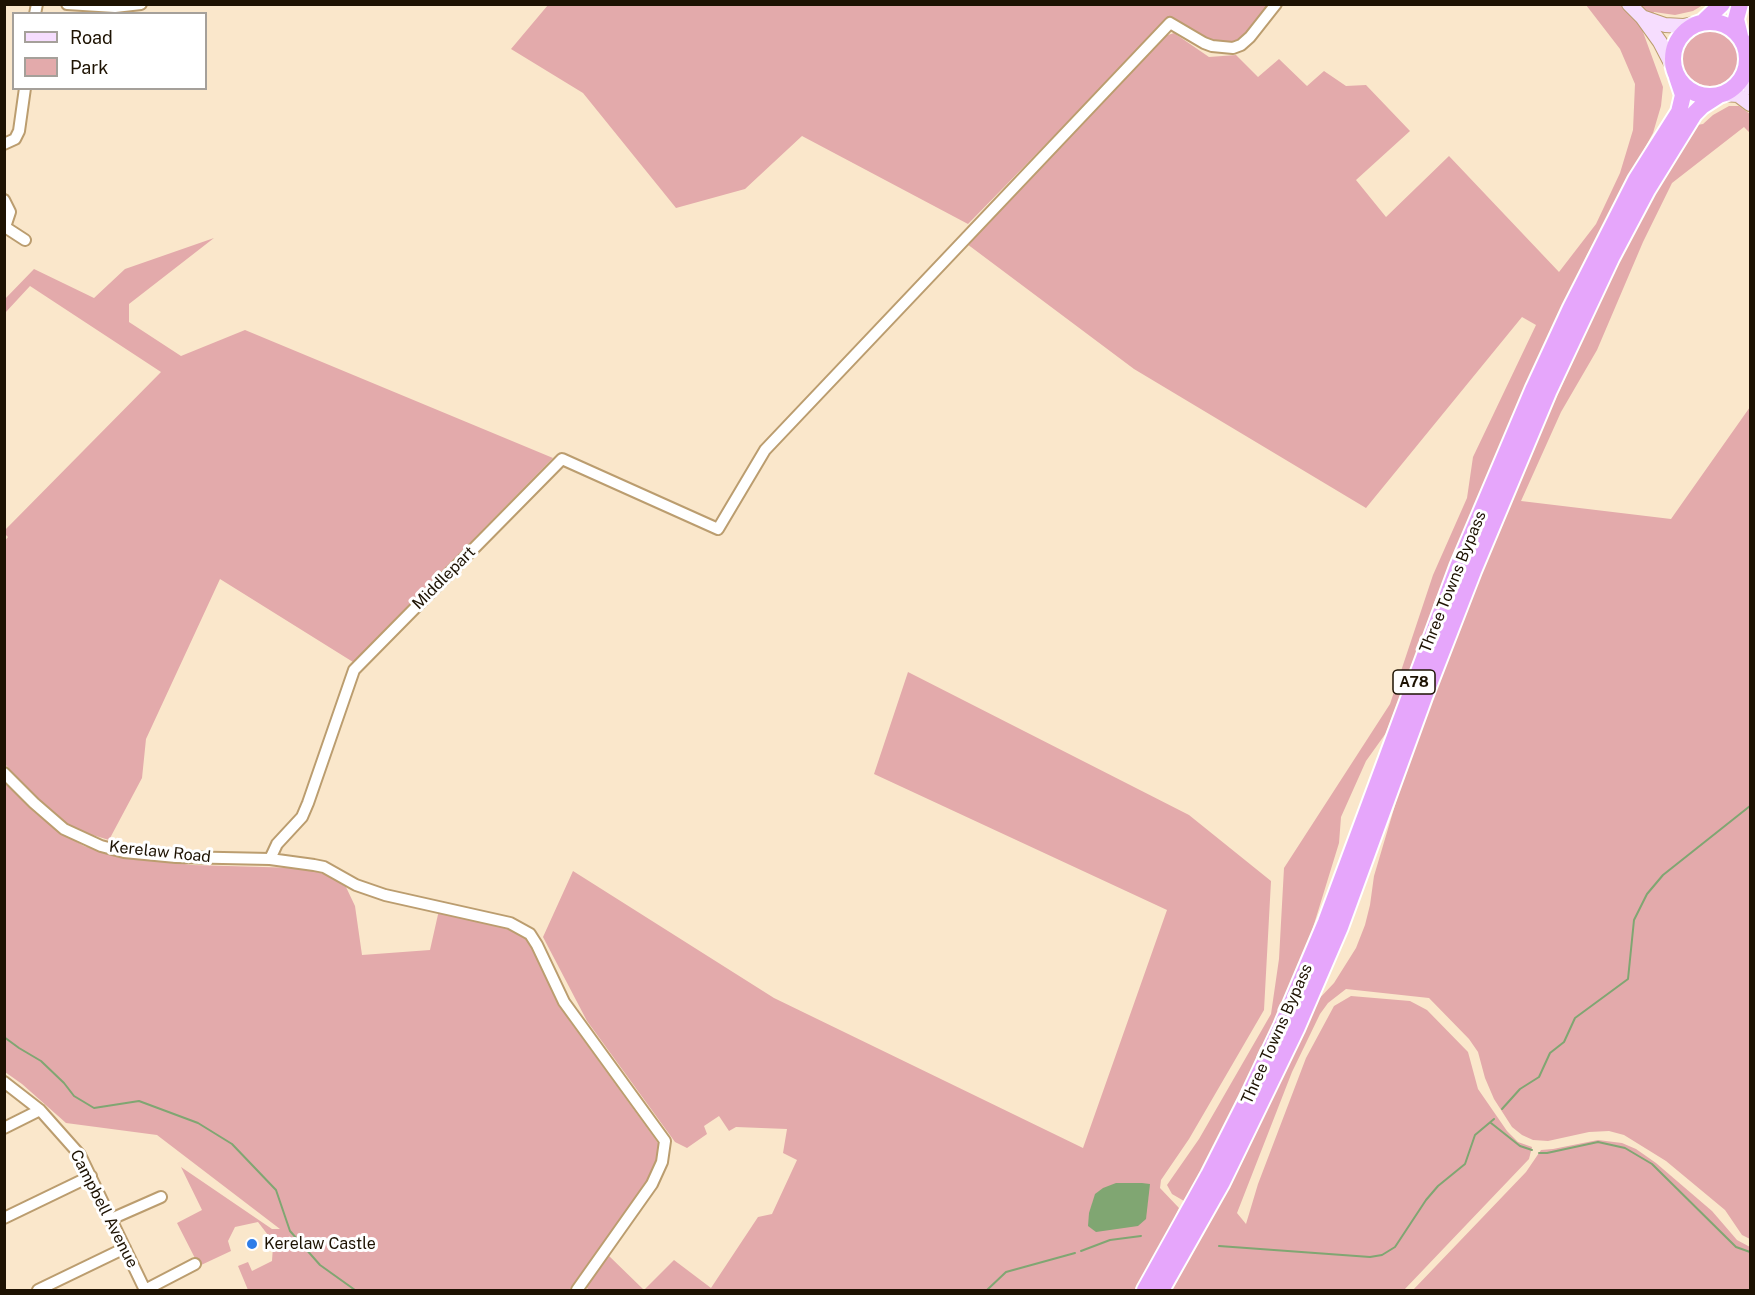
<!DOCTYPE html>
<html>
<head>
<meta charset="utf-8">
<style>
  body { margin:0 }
  #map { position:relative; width:1755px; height:1295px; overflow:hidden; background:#fae7cb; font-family:"Public Sans",sans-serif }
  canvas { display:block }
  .frame { position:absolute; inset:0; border:6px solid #1d1202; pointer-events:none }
  .legend { position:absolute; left:12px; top:12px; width:195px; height:78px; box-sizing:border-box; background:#fff; border:2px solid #a5a09a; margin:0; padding:8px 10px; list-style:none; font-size:18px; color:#1d1202 }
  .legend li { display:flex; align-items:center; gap:12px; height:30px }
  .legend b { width:30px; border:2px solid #a5a09a }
</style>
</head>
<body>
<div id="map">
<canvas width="1755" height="1295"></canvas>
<div class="frame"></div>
<ul class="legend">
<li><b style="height:8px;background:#f6ddfe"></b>Road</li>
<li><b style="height:16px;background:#e3aaab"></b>Park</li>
</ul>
</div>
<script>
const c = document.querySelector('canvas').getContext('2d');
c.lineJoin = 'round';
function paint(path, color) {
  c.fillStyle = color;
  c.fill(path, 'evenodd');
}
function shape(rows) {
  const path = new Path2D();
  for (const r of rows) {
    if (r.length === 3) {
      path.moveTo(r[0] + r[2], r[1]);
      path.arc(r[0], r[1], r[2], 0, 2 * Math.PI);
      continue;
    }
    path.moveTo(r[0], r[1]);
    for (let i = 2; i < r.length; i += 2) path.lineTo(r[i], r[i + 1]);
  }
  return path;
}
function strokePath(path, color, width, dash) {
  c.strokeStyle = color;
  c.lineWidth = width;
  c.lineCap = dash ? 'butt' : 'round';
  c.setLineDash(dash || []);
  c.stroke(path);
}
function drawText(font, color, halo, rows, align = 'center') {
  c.font = font + ' "Public Sans",sans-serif';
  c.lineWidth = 6;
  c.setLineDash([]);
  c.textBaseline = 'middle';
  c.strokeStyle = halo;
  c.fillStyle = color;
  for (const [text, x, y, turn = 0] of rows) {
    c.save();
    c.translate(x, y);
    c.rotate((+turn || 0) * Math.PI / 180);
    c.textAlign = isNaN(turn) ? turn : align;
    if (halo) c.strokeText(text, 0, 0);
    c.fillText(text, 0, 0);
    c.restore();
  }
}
paint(shape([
  [548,5,1272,5,1247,35,1230,44,1221,44,1205,39,1170,17,968,224,802,136,745,189,676,208,583,93,511,49],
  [1586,5,1622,5,1639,21,1663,87,1661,106,1653,133,1587,255,1500,445,1431,614,1386,733,1366,761,1341,817,1339,843,1303,960,1270,1034,1226,1126,1184,1201,1172,1194,1167,1185,1199,1139,1271,1014,1279,959,1284,868,1390,704,1433,575,1467,498,1473,457,1536,325,1522,317,1366,508,1134,369,967,244,1165,36,1174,33,1209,57,1236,55,1258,77,1279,59,1307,86,1324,71,1346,86,1366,85,1410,131,1356,180,1386,217,1449,156,1559,272,1596,224,1620,173,1633,130,1635,84,1620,49],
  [1636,5,1703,5,1693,11,1675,15,1654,12,1652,15,1646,13],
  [1710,57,29],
  [1729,106,1739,106,1750,114,1750,133,1744,127,1672,183,1643,242,1597,350,1561,412,1521,501,1671,519,1750,407,1750,1239,1742,1235,1725,1210,1666,1161,1624,1135,1609,1131,1589,1132,1548,1141,1533,1140,1522,1135,1512,1127,1494,1099,1485,1078,1478,1052,1469,1039,1429,998,1346,989,1328,1003,1320,1014,1292,1072,1237,1213,1246,1224,1258,1184,1306,1058,1334,1006,1351,996,1410,1001,1427,1010,1468,1052,1478,1089,1507,1131,1518,1142,1532,1147,1529,1159,1404,1290,1171,1290,1238,1169,1287,1068,1315,1003,1334,983,1356,948,1365,925,1370,905,1374,876,1401,785,1468,605,1511,496,1618,263,1663,179,1697,125,1703,124,1713,115],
  [214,238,129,304,129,322,181,356,245,330,553,458,353,662,220,579,146,739,142,778,109,840,76,830,53,814,23,786,5,764,4,542,8,537,5,534,5,530,161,372,30,286,5,313,4,300,34,269,94,298,125,269],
  [908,672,1189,815,1271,881,1264,1010,1189,1139,1161,1180,1160,1188,1179,1208,1158,1252,1135,1290,590,1290,585,1287,607,1254,644,1290,674,1260,711,1288,758,1217,772,1214,797,1160,783,1153,787,1129,736,1127,729,1131,719,1116,704,1126,707,1134,687,1148,675,1142,587,1021,543,937,573,871,774,998,1083,1148,1167,910,874,774],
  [4,779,33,811,56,830,84,846,119,856,143,859,193,865,298,868,326,874,346,887,355,906,362,955,430,950,439,910,508,926,521,933,530,941,569,1020,658,1143,658,1161,647,1183,569,1290,248,1290,238,1266,248,1262,252,1271,272,1261,273,1246,271,1239,258,1222,235,1227,228,1241,231,1251,199,1266,177,1223,202,1210,181,1167,272,1229,280,1229,157,1135,66,1123,22,1084,5,1072],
  [1598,1140,1622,1143,1636,1149,1656,1163,1712,1211,1737,1240,1750,1247,1750,1290,1413,1290,1526,1172,1541,1150,1553,1149]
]), '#e3aaab');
paint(shape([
  [1116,1183,1142,1183,1150,1184,1146,1219,1138,1226,1096,1232,1088,1226,1089,1213,1095,1194,1103,1188]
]), '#80a672');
strokePath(shape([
  [4,1037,19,1048,41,1061,64,1083,74,1096,94,1108,139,1101,198,1123,232,1144,276,1190,290,1231,320,1265,355,1290],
  [1502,1109,1520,1089,1539,1077,1550,1053,1564,1042,1575,1018,1628,979,1634,920,1647,894,1663,875,1750,806],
  [1491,1123,1520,1146,1532,1150],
  [1539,1153,1547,1153,1598,1142,1625,1148,1652,1164,1736,1247,1750,1252],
  [1219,1246,1370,1257,1382,1255,1395,1247,1426,1200,1438,1186,1465,1164,1475,1135,1494,1119],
  [1081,1251,1110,1240,1141,1236],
  [987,1290,1006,1272,1075,1253]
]), '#80a672', 2);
const minor = shape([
  [67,4,115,7,141,4],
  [35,14,37,4],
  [4,144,15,139,19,131,25,88],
  [4,200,10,212,5,227,25,240],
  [4,773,34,803,64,829,101,846,124,852,176,857,270,859,314,865,324,867,356,885,385,895,510,923,530,934,537,945,564,1002,665,1141,662,1162,652,1184,577,1290],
  [270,859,277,844,302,817,308,803,354,670,562,459,718,529,765,450,1170,23,1204,43,1212,46,1233,48,1241,45,1250,37,1276,4],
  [4,1082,40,1110,80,1155,145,1290],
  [4,1128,40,1110],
  [4,1218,91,1176],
  [111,1219,161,1197],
  [38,1290,125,1248],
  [145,1290,195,1264]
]);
const secondary = shape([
  [1629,4,1642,17,1660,42,1673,67],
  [1642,17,1665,25,1683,26,1698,23],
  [1747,59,1750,87],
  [1723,94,1738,95,1750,104]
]);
const trunk = shape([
  [1710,59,37],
  [1703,22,1722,4],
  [1740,36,1736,19,1740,4],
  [1145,1290,1209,1175,1247,1100,1282,1026,1326,922,1458,567,1534,388,1571,308,1636,180,1679,112,1683,95,1677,77],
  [1161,1290,1222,1182,1296,1029,1340,927,1424,697,1473,571,1549,390,1611,258,1647,190,1694,114,1702,106,1719,95]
]);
strokePath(minor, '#bb9d6f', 14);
strokePath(secondary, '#bb9d6f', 16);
strokePath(trunk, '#fff', 20);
strokePath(minor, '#fff', 10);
strokePath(secondary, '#f6ddfe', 14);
strokePath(trunk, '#e6a6fb', 16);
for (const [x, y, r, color] of [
  [252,1244,6,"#2e7ce8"]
]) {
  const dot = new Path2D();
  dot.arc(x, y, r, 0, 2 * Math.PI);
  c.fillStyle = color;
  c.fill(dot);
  strokePath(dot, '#fff', 2);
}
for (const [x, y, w] of [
  [1414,682,42]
]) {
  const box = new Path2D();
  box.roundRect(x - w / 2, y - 12, w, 24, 4.5);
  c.fillStyle = '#fff';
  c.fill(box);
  strokePath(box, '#1d1202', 1.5);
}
drawText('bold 15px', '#1d1202', null, [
  ["A78",1414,682]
]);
drawText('16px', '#1d1202', '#fff', [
  ["Middlepart",444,578,-45],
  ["Three Towns Bypass",1453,582,-68],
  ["Kerelaw Road",160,852,6],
  ["Three Towns Bypass",1277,1034,-66],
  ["Campbell Avenue",104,1209,63]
]);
drawText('16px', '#1d1202', '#fff', [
  ["Kerelaw Castle",264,1244]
], 'left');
</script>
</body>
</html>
